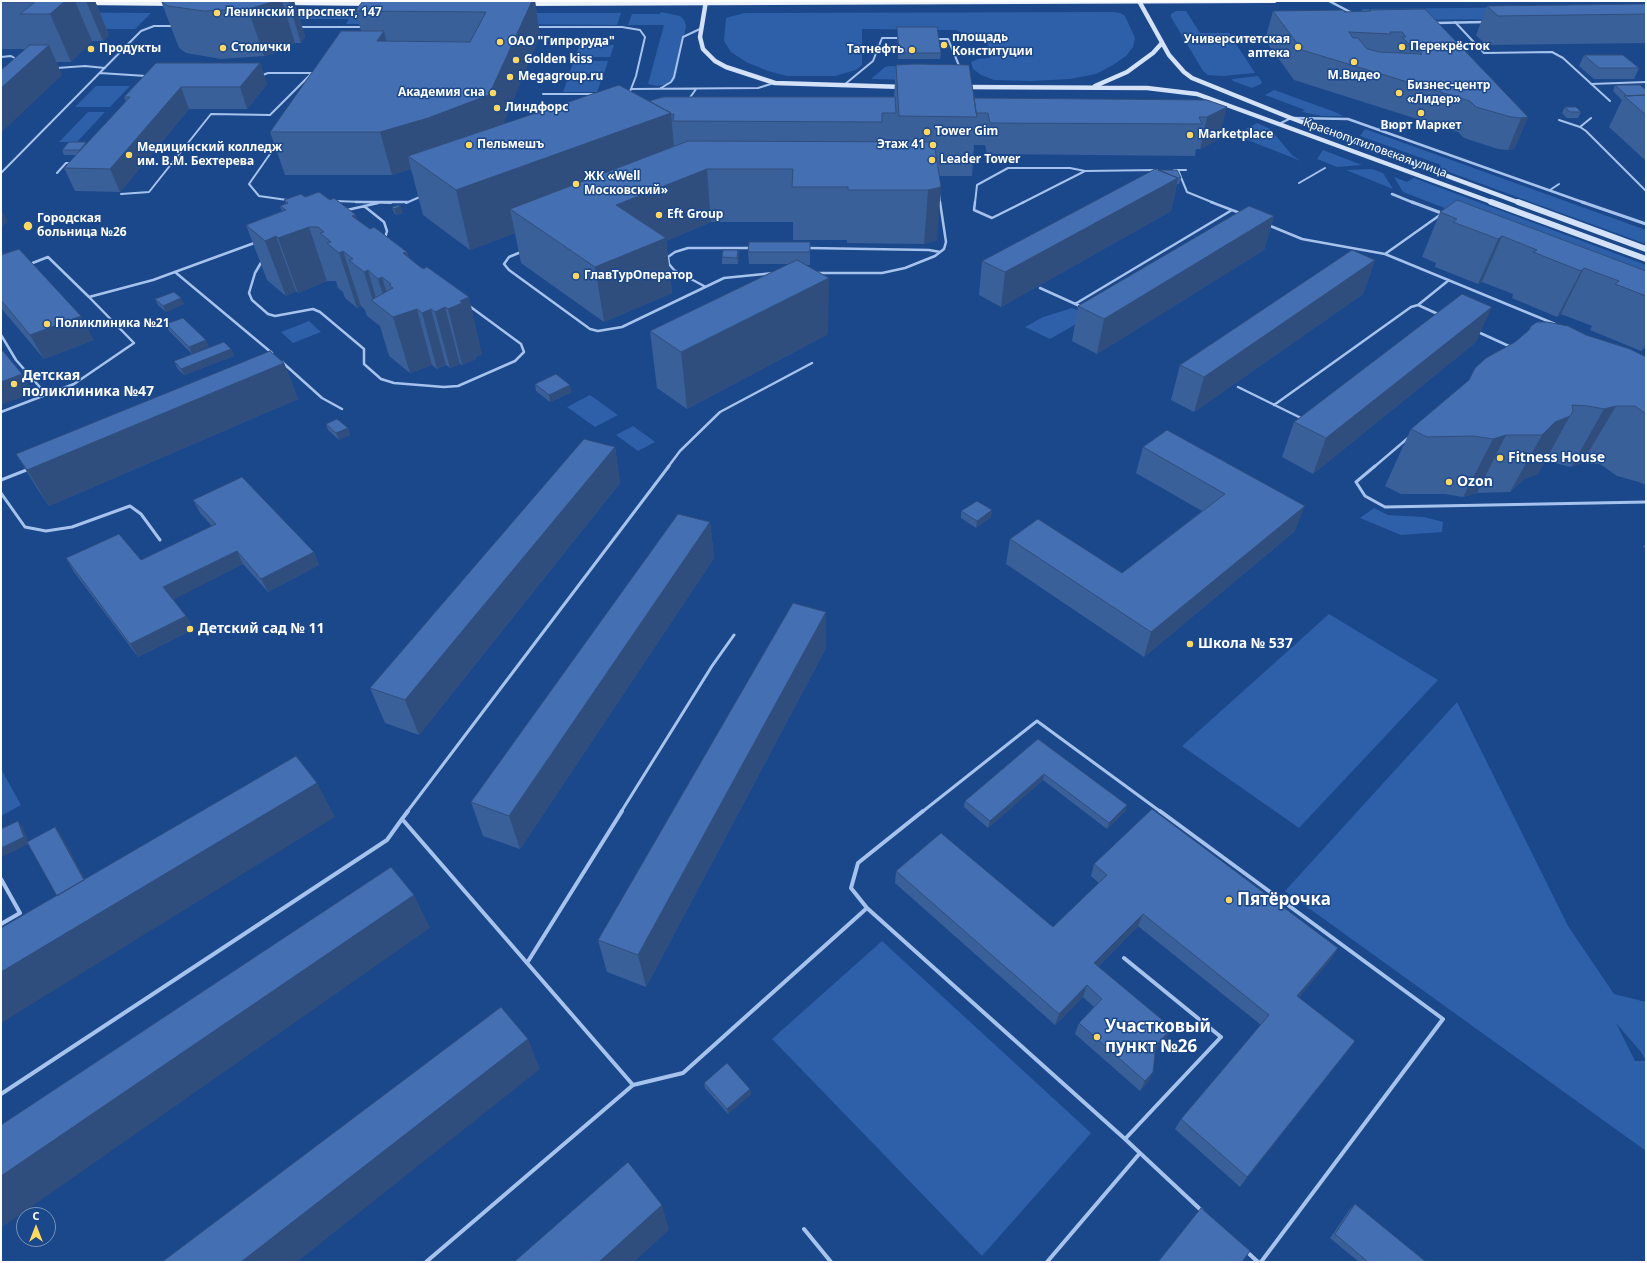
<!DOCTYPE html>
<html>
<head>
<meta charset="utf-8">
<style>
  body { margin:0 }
  #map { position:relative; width:1647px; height:1263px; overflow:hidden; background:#1b478b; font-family:"Noto Sans",sans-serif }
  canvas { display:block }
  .frame { position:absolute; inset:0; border:2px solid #fff; pointer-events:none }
  .north { position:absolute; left:16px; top:1207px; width:40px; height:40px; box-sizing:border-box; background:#1b478b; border:1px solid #7691b9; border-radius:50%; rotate:0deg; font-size:11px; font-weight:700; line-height:16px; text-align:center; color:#fff }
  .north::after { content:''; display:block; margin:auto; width:14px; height:18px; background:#fed863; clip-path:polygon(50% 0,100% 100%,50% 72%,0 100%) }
</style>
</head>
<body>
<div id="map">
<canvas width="1647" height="1263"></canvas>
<div class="frame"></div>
<div class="north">С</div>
</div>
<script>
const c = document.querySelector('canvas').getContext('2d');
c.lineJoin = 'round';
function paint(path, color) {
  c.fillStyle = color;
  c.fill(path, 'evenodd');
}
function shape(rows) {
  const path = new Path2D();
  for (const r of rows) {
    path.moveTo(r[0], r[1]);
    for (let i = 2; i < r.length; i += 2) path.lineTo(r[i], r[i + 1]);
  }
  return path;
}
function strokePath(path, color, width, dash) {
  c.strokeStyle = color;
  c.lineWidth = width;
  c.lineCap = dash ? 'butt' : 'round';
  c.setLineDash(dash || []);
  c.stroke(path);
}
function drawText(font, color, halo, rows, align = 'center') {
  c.font = font + ' "Noto Sans",sans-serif';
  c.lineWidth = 3;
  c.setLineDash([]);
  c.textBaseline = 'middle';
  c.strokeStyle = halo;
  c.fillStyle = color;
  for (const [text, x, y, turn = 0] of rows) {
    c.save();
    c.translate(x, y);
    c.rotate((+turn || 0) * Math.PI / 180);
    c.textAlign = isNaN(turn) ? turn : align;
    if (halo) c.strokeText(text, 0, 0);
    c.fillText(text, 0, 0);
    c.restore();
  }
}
paint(shape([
  [1646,6,1646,18,1386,20,1361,11,1363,9],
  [1176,11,1186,11,1200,33,1229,33,1255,73,1223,76,1208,75,1203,71,1171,17,1171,14],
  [1,12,151,13,135,29,1,29],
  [661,12,680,16,684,20,686,26,675,80,670,84,657,86,648,84,664,25,628,25,632,14,660,14],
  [1112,12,1120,13,1125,16,1135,38,1133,47,1126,56,1113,65,1096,74,1070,79,1031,81,994,80,981,75,973,69,971,62,978,59,990,58,987,41,972,38,956,30,862,29,862,65,856,70,835,76,787,76,768,71,746,62,731,52,724,41,726,18,744,13],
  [288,13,463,13,451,24,346,24,349,19,282,19],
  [493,13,621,13,617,25,490,24],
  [580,44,614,45,610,57,575,57],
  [574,61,608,61,604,74,569,74],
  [889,66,940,67,957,81,871,79,885,67],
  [1258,76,1262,82,1261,84,1252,88,1233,81,1232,79],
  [568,78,602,78,597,92,563,92],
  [96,86,130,86,110,107,75,107],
  [1274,90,1335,112,1343,116,1322,116,1302,112,1305,110,1265,95],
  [88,112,105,112,77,142,59,142],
  [1257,123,1270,129,1292,155,1301,161,1235,135],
  [1365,129,1646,230,1646,244,1438,168,1441,165,1360,136],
  [1323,150,1362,165,1337,167,1317,159],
  [1372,169,1383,173,1393,189,1346,170],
  [1394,177,1407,182,1414,178,1646,265,1646,285,1403,192],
  [1072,308,1090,316,1050,339,1025,327,1043,317],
  [309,321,321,332,293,343,281,332],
  [590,395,615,413,618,415,595,427,567,407],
  [633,426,647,436,655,442,638,451,616,435],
  [1374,508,1388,515,1424,517,1443,522,1442,532,1401,535,1360,518],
  [1329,614,1438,680,1299,828,1182,746],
  [1457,702,1568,926,1614,994,1646,1002,1646,1151,1285,891],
  [1616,1023,1641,1052,1646,1061,1635,1061],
  [1,769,21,805,1,816],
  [882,941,1091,1133,982,1256,772,1039]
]), '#2e60a9');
strokePath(shape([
  [1455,22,1484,53,1552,52,1563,58,1610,101],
  [299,27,364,27],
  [535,27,622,27,640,30,645,37,636,76,631,89],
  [938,39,948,39,960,68],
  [1,57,11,56,18,60],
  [57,68,85,66,105,68],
  [100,73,146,76],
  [260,76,268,73,312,73],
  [1591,84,1646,82],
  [844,85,873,61,882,38,897,38],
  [661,88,671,82,674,77,683,37,702,28],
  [630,91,631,89,758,88,774,83],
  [543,94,597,94],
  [689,99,696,89],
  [1559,120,1580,127,1586,131,1646,191],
  [1279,124,1291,118],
  [1580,127,1591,118],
  [277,144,249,184,259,196,287,200],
  [1174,170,1186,170],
  [1178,170,1187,192,1214,203],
  [1085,171,1157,170],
  [1,173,141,31,154,26,174,26],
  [57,173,66,163,73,163],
  [1299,183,1325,168],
  [1550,190,1559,184],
  [939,193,940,203],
  [121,194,149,192,211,114,270,115,312,73],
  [334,201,391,203],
  [406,203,422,196],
  [975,203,977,185,1008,168,1070,168,1085,171],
  [1022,203,1085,171]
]), '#a6c3ed', 2);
strokePath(shape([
  [356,202,408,202],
  [975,202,974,210,992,218,1024,202],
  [1211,202,1232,210],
  [364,206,384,222,387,231,385,238],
  [347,210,378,203],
  [1440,215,1385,254,1555,324],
  [1268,225,1302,239,1385,254],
  [808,248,929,250,940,252],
  [521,252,509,257,504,264,509,270,590,329,598,331,622,327,724,278,774,273],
  [262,261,255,273,249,293,252,300,268,314,275,316,313,309,320,312,364,349,364,364,381,379,394,383,444,387,458,386,515,361,524,352,521,344,468,305],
  [30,264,48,257,89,297],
  [175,272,272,353],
  [816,273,882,273,905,268,935,256,944,249,946,242,940,202],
  [704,286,674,270,669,264,668,257,675,252,688,248,752,248],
  [1040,288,1082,307],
  [1075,304,1232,210,1240,213],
  [1418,305,1440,315],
  [1478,332,1511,347],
  [1,335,16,360,46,394],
  [282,362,322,398,342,409],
  [1238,387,1303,419],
  [1274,405,1411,307,1418,305,1449,280],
  [1,412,74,384,134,343,89,297,153,280,257,242],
  [668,467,680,451,720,412,812,363],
  [1374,467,1408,438]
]), '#a6c3ed', 2.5);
strokePath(shape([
  [1375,466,1356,482,1365,496,1385,507,1646,502],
  [1,480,29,469],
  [1,493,25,527,46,531,72,527,130,506,141,514,160,540],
  [407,812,669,466],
  [621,812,712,666,734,635],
  [922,812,1037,721,1161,812]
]), '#a6c3ed', 3);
strokePath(shape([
  [408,811,402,819,633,1085,683,1073,867,908,1125,1139,1202,1211],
  [1160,811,1443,1019,1261,1262],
  [1,879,20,913,1,924],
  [867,908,851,888,858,863,923,811],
  [1124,958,1221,1037,1125,1139],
  [527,963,622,811],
  [1,1094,387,840,402,819],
  [804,1229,831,1262],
  [1246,1251,1258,1262],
  [426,1262,633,1085],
  [1047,1262,1140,1153]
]), '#a6c3ed', 4);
strokePath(shape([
  [1329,1,1354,14],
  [1434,23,1485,22],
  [1292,118,1348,119,1585,203],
  [1392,194,1414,203]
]), '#a6c3ed', 2.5);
strokePath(shape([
  [1412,202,1444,214],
  [1582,202,1646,224]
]), '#a6c3ed', 3);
strokePath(shape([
  [706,1,700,37,703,49,715,61,726,67,775,83,904,87],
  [1139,1,1169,55,1184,72,1192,78,1291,118,1520,203],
  [1095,86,1127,72,1153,53,1162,43],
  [962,87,1147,88,1197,94,1494,203]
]), '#d3e2f9', 4.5);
strokePath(shape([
  [1491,202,1646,259],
  [1518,202,1646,249]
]), '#d3e2f9', 6);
paint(shape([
  [890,1,1278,1,1275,3,523,6,520,4,523,2,890,1],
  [83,2,175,2,178,4,175,6,81,5,83,2],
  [283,2,373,2,376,4,373,6,281,5,283,2]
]), '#ecf3ff');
paint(shape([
  [1,1,95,1,109,35,103,41,92,41,71,62,56,62,62,75,26,49,1,49],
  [161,1,294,1,305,36,301,43,295,43,290,46,291,49,264,56,221,59,186,53,179,48],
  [363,1,535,1,540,36,503,124,649,101,894,97,896,65,974,98,1207,100,1219,139,1200,149,1196,149,1195,156,987,154,985,145,974,145,972,176,939,176,937,240,924,244,847,243,847,240,793,240,793,222,711,222,666,241,672,293,604,322,521,263,515,233,470,250,423,215,411,169,392,175,285,175,270,132,361,31,355,11],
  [1646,4,1646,43,1486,45,1476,35,1487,6],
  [1369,10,1528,117,1514,149,1508,150,1498,149,1464,138,1458,132,1294,80,1265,40,1273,11,1345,12,1368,11],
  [897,27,941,53,940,59,898,59,897,32],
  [1584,55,1639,68,1634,79,1594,79,1579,66],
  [260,63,267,84,247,109,189,109,120,192,75,191,64,168,76,155,64,155,62,150,86,142,87,144,126,102,124,97],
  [1615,85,1646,90,1646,161,1609,127,1622,100,1613,91],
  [1565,107,1581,112,1578,118,1567,118,1562,113],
  [1159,170,1181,178,1179,184,1177,184,1171,211,1001,307,979,295,982,261],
  [305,197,358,221,370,229,407,252,409,258,482,354,476,357,476,359,462,365,460,364,450,368,446,365,437,369,432,365,410,373,389,356,380,326,367,316,365,310,361,306,357,308,345,298,343,292,338,288,336,281,327,281,298,293,296,291,286,296,267,280,246,225,282,211,280,206,286,204,284,200],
  [392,207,403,213,396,215,394,213],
  [1440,212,1646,271,1646,348,1645,348,1641,351,1590,330,1592,326,1561,314,1557,317,1512,298,1513,294,1482,282,1478,284,1435,267,1436,263,1422,257],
  [1274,216,1264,250,1097,354,1072,341,1078,306],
  [810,242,810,265,804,265,828,334,687,409,657,388,650,331,789,264,749,264,748,252],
  [738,250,739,256,738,264,722,264,722,257],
  [1,251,3,254,94,340,44,359,1,308],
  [1375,260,1363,294,1194,412,1171,400,1180,365],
  [155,299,184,304,166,312,158,305],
  [166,324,209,347,192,354,169,331],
  [1586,335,1646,357,1646,485,1639,482,1617,476,1600,464,1582,463,1571,467,1555,463,1544,463,1538,474,1524,479,1510,492,1477,493,1463,497,1445,494,1401,494,1385,486,1411,429],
  [1476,342,1313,474,1282,457,1294,422],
  [231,349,234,356,184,375,177,368,174,361],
  [284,363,298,399,49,506,38,490,16,454],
  [535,384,572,392,550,402,536,391],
  [326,424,348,428,350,435,339,440,328,430],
  [615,447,620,483,419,735,385,723,370,688],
  [1143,447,1295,531,1144,657,1006,564,1010,539,1122,573,1202,511,1136,473],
  [193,500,314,552,319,565,268,592,243,564,173,599,186,616,194,629,138,657,74,572,66,558,141,560,212,526,200,513],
  [961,511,991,517,976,528,961,518],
  [710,522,714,558,520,849,483,836,471,802],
  [1646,543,1646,548,1643,547],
  [826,648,646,987,607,972,598,940],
  [1038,739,1127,805,1125,811,1107,829,1043,780,988,828,964,807,965,801],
  [1094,864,1338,948,1331,959,1298,998,1355,1041,1240,1187,1175,1129,1181,1119,1261,1025,1138,926,1098,967,1172,1028,1166,1039,1155,1051,1153,1072,1148,1082,1140,1091,1075,1034,1079,1023,1094,1007,1083,997,1055,1025,895,883,896,871,1053,927,1099,883,1091,876],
  [704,1083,750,1089,751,1094,728,1114,705,1088],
  [1355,1204,1426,1262,1359,1262,1330,1238,1350,1209]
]), '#3a609a');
paint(shape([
  [65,1,75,1,92,41,71,62,50,14],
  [86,1,95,1,109,35,103,41],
  [275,1,282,1,295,43,290,46,291,49,264,56,248,9],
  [288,1,294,1,305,36,301,43],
  [532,1,535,1,540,36,498,137,408,156,411,169,392,175,380,132],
  [384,31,394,71,377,41],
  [49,45,62,75,1,133,1,88],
  [260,63,267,84,247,109,240,87],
  [181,87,189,109,120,192,110,169],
  [1227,107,1219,139,1200,149,1207,117],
  [671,113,676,171,510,209,515,233,470,250,456,190],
  [1528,117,1514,149,1508,150,1521,118],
  [86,142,89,148,82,155,80,150],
  [707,169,711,222,666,241,672,293,604,322,595,267,616,205],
  [1178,178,1171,211,1001,307,1005,272],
  [941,187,937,240,924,244,928,190],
  [401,206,403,213,396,215,394,209],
  [1,209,8,221,1,228],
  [356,215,373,269,352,216],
  [1274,216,1264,250,1097,354,1104,319],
  [309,227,327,281,298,293,278,238],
  [276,236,296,291,286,296,265,241],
  [1502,236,1482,282,1478,284,1498,239],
  [738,250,739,256,738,264,737,258],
  [343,251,361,306,357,308,339,253],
  [407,252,422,307,403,253],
  [1375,260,1363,294,1194,412,1204,377],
  [1584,268,1561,314,1557,317,1581,271],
  [368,270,378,305,373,301,364,272],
  [382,277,394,316,417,309,432,365,410,373,393,317,389,314,378,279],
  [829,278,828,334,687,409,681,352],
  [469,297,482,354,476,357,476,359,462,365,448,309,460,301],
  [181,298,184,304,166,312,163,306],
  [445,307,460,364,450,368,435,312],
  [1492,307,1476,342,1313,474,1326,438],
  [431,309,446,365,437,369,422,313],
  [81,316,94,340,44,359,30,335],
  [206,340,209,347,192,354,189,347],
  [1646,343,1646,345,1641,351],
  [231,349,234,356,184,375,181,369],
  [284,363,298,399,49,506,27,470],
  [22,374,33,393,1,405,1,382],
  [570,385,572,392,550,402,549,395],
  [1616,406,1582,463,1571,467,1604,409],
  [1570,416,1538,474,1524,479,1510,492,1542,435,1555,422],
  [348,428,350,435,339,440,336,433],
  [1506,435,1477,493,1463,497,1493,439],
  [615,447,620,483,419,735,405,700],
  [1305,506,1295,531,1144,657,1151,632],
  [992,510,991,517,976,528,977,521],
  [710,522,714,558,520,849,509,816],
  [237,551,243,564,171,601,163,587],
  [314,552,319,565,268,592,261,579],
  [826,612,826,648,646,987,638,955],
  [186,616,194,629,138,657,130,644],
  [1044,774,1043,780,988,828,990,821],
  [317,783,335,817,1,1023,1,972],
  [1127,805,1125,811,1107,829,1109,823],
  [18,821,23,827,29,844,1,857,1,848],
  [55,827,60,833,90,888,63,903],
  [414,895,430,928,1,1228,1,1176],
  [1143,914,1138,926,1090,975,1094,963],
  [1338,948,1331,959,1290,1008,1297,996],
  [1087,985,1083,997,1055,1025,1059,1014],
  [1172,1028,1166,1039,1151,1056,1156,1045],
  [528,1039,540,1069,297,1262,241,1262],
  [1355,1041,1346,1052,1240,1187,1247,1177],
  [1153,1072,1148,1082,1140,1091,1145,1081],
  [750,1089,751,1094,728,1114,727,1109],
  [662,1205,669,1230,634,1262,599,1262]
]), '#304e7d');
const building = shape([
  [1,1,65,1,50,14,20,14,35,2,1,2,1,1],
  [161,1,276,1,248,9,204,11,168,6,161,1],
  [363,1,532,1,489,95,428,118,380,132,270,132,341,31,384,31,377,41,470,42,486,12,355,11,363,1],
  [1646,4,1646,14,1498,16,1487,6,1646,4],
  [1425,9,1528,117,1521,118,1511,117,1476,107,1470,101,1302,50,1273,11,1343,10,1345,12,1371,11,1369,10,1425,9],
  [1349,32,1391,34,1390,32,1402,32,1406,37,1402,37,1413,48,1417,48,1422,54,1379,52,1367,49,1358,38,1353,38,1349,32],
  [897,27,937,27,941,53,899,53,897,27],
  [30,45,49,45,1,88,1,70,30,45],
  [1584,55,1623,55,1639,68,1599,68,1584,55],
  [156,63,260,63,240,87,181,87,110,169,64,168,130,97,124,97,156,63],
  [914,64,969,65,977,117,899,116,896,65,914,64],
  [619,85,671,113,456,190,408,156,619,85],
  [1615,85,1640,85,1646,90,1646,95,1627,96,1615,85],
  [1646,95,1646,115,1624,96,1646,95],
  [663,97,895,97,896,113,882,113,882,122,673,121,674,114,671,115,671,113,649,101,663,97],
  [974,98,1207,100,1227,107,1207,117,1199,117,1202,124,990,123,988,113,976,113,974,98],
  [1565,107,1576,107,1581,112,1570,112,1565,107],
  [688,141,934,142,941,187,928,190,848,190,848,187,792,187,793,169,707,169,616,205,666,238,595,267,510,209,688,141],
  [69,142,86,142,80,150,62,150,69,142],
  [1155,169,1178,178,1005,272,982,261,1155,169],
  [1159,170,1177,170,1181,178,1178,178,1159,170],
  [319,192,330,200,334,198,356,215,352,216,370,229,374,227,407,252,403,253,414,262,423,269,427,267,469,297,460,301,462,303,448,309,445,307,435,312,431,309,422,313,417,309,393,317,371,300,393,288,389,285,391,284,382,277,378,279,368,270,364,272,349,260,353,259,343,251,339,253,327,243,331,242,320,233,324,232,318,227,309,227,278,238,276,236,265,241,246,225,286,210,280,206,288,203,284,200,301,194,305,197,319,192],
  [1457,200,1646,271,1646,296,1615,284,1619,281,1584,268,1581,271,1533,252,1537,250,1502,236,1498,239,1453,222,1457,219,1440,212,1457,200],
  [399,205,401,206,394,209,392,207,399,205],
  [1249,206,1274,216,1104,319,1078,306,1249,206],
  [749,242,810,242,810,252,748,252,749,242],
  [19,249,81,316,30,335,1,300,1,255,19,249],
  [723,250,738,250,737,258,722,257,723,250],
  [1352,250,1375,260,1204,377,1180,365,1352,250],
  [797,260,829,278,681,352,650,331,797,260],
  [174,292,181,298,163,306,155,299,174,292],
  [1462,294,1492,307,1326,438,1294,422,1462,294],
  [183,318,206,340,189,347,166,324,183,318],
  [1537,322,1547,322,1568,326,1586,335,1630,349,1646,357,1646,414,1635,406,1616,406,1604,409,1588,406,1572,405,1573,411,1570,416,1555,422,1542,435,1506,435,1493,439,1473,436,1427,437,1411,429,1469,380,1475,368,1486,358,1515,342,1529,330,1531,326,1537,322],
  [224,342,231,349,181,369,174,361,224,342],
  [3,351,22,374,1,382,1,352,3,351],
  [270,351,284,363,27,470,16,454,270,351],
  [556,374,570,385,549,395,535,384,556,374],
  [337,419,348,428,336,433,326,424,337,419],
  [1167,430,1305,506,1151,632,1010,539,1038,519,1122,573,1225,494,1143,447,1167,430],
  [584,439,615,447,405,700,370,688,584,439],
  [242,477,314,552,261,579,237,551,163,587,186,616,130,644,66,558,119,534,141,560,216,524,193,500,242,477],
  [977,501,992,510,977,521,961,511,977,501],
  [678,514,710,522,509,816,471,802,678,514],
  [793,603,826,612,638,955,598,940,793,603],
  [1038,739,1127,805,1109,823,1044,774,990,821,965,801,1038,739],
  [296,756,317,783,1,972,1,928,296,756],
  [1152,809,1338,948,1297,996,1355,1041,1247,1177,1181,1119,1269,1015,1143,914,1094,963,1172,1028,1156,1045,1153,1072,1145,1081,1079,1023,1102,999,1087,985,1059,1014,896,871,941,833,1053,927,1107,875,1094,864,1152,809],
  [18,821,24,837,1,848,1,829,18,821],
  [55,827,84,880,57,896,27,842,55,827],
  [391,867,414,895,1,1176,1,1125,391,867],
  [501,1007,528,1039,241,1262,162,1262,501,1007],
  [727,1063,750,1089,727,1109,704,1083,727,1063],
  [628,1162,662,1205,599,1262,514,1262,628,1162],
  [1355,1204,1426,1262,1368,1262,1335,1234,1355,1204],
  [1201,1208,1250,1251,1242,1262,1158,1262,1201,1208]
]);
paint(building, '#4470b3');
strokePath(building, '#304e7d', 1);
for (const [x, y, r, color] of [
  [217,13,4,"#fed863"],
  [500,42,4,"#fed863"],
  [944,45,4,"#fed863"],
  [1298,47,4,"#fed863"],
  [1402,47,4,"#fed863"],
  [223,48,4,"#fed863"],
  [91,49,4,"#fed863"],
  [912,50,4,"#fed863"],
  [516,60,4,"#fed863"],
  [1354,62,4,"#fed863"],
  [510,77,4,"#fed863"],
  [493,93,4,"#fed863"],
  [1399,93,4,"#fed863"],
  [497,108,4,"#fed863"],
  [1421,113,4,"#fed863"],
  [927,132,4,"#fed863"],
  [1190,135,4,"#fed863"],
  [469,145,4,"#fed863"],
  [933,145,4,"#fed863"],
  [129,155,4,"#fed863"],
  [932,160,4,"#fed863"],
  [576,184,4,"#fed863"],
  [659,215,4,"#fed863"],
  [28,226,5,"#fed863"],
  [576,276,4,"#fed863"],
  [47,324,4,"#fed863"],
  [14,384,4,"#fed863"],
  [1500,458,4,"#fed863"],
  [1449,482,4,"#fed863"],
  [190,629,4,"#fed863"],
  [1190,644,4,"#fed863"],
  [1229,900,4,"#fed863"],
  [1097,1037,4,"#fed863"]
]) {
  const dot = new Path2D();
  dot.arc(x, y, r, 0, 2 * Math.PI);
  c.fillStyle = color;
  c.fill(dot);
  strokePath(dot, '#1b478b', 1.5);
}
drawText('bold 12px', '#fff', '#1b478b', [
  ["Ленинский проспект, 147",225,13],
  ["площадь",952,38],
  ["Конституции",952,52],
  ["Университетская",1290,40,"right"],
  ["аптека",1290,54,"right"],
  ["ОАО \"Гипроруда\"",508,42],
  ["Перекрёсток",1410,47],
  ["Столички",231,48],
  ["Продукты",99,49],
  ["Татнефть",904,50,"right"],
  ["Golden kiss",524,60],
  ["М.Видео",1354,76,"center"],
  ["Megagroup.ru",518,77],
  ["Бизнес-центр",1407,86],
  ["«Лидер»",1407,100],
  ["Академия сна",485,93,"right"],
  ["Линдфорс",505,108],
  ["Вюрт Маркет",1421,126,"center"],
  ["Tower Gim",935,132],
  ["Marketplace",1198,135],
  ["Пельмешъ",477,145],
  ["Этаж 41",925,145,"right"],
  ["Медицинский колледж",137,148],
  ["им. В.М. Бехтерева",137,162],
  ["Leader Tower",940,160],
  ["ЖК «Well",584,177],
  ["Московский»",584,191],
  ["Eft Group",667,215],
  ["Городская",37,219],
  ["больница №26",37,233],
  ["ГлавТурОператор",584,276],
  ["Поликлиника №21",55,324]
], 'left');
drawText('12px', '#fff', '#1b478b', [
  ["Краснопутиловская улица",1375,148,20]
]);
drawText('bold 14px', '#fff', '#1b478b', [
  ["Детская",22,376],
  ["поликлиника №47",22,392],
  ["Fitness House",1508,458],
  ["Ozon",1457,482],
  ["Детский сад № 11",198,629],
  ["Школа № 537",1198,644]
], 'left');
drawText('bold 17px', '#fff', '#1b478b', [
  ["Пятёрочка",1237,900],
  ["Участковый",1105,1027],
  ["пункт №26",1105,1047]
], 'left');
</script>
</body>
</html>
